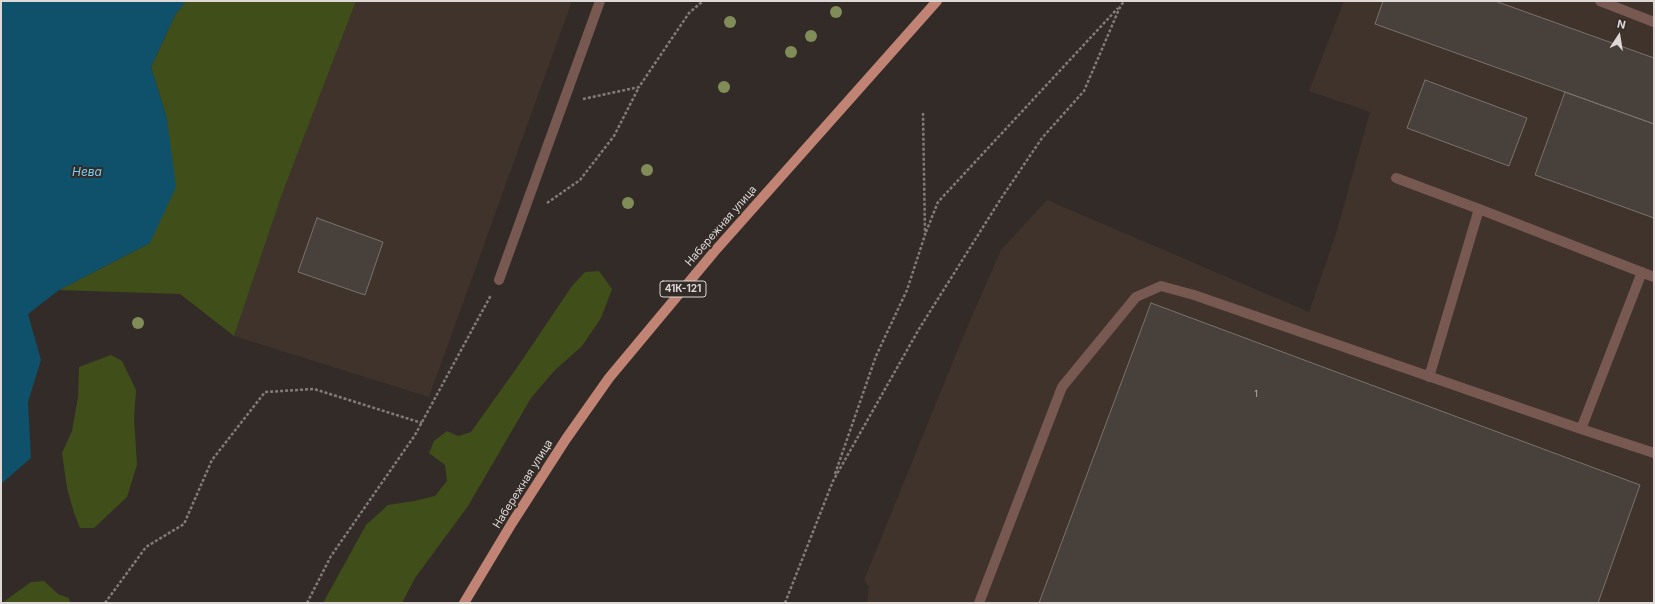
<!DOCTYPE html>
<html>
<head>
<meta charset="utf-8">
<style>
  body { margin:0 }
  #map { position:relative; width:1655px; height:604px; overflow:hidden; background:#332b27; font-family:Inter,sans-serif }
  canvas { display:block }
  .frame { position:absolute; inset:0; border:2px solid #ded9d7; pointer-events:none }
  .north { position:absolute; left:1599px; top:16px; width:40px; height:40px; -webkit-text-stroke:3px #332b27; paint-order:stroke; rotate:12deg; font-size:11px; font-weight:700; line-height:16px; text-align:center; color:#ded9d7 }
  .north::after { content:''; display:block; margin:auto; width:14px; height:18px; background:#ded9d7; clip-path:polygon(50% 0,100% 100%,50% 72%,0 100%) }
</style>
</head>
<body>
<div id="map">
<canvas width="1655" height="604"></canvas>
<div class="frame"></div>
<div class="north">N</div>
</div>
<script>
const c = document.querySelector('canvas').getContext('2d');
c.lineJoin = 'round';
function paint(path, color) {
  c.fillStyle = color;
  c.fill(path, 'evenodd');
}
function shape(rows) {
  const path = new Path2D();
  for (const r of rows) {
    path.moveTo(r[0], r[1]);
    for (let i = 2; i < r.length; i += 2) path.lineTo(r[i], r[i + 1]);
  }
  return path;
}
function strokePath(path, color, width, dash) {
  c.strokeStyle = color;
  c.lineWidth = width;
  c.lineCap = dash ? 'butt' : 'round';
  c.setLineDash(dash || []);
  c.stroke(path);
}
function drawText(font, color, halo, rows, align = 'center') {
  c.font = font + ' Inter,sans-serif';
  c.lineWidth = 4;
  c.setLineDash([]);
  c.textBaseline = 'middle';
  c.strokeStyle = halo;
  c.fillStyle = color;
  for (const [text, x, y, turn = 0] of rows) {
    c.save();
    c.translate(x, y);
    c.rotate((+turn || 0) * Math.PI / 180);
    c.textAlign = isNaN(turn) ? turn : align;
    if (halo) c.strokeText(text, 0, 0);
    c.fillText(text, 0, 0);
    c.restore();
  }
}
paint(shape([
  [356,1,572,1,429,397,234,336,282,194],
  [1344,1,1654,1,1654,603,867,603,869,587,864,580,965,332,1001,250,1047,200,1309,312,1335,237,1370,112,1309,91]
]), '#40332c');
paint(shape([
  [186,1,356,1,282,194,234,336,180,294,59,290,150,243,167,119,151,67,175,15],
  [599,271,612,289,601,318,582,346,554,371,531,398,468,506,415,578,402,603,323,603,366,525,388,505,414,501,435,496,447,481,445,465,429,453,434,441,447,431,458,436,471,432,516,369,572,286,585,272],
  [111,355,122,361,136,390,134,418,137,465,127,497,94,528,80,528,74,513,67,488,62,453,72,431,78,397,79,367],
  [44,581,58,594,69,598,70,603,2,603,31,582]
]), '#404f19');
paint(shape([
  [1,1,186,1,175,15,151,67,167,119,176,187,150,243,59,290,28,314,41,360,28,402,31,458,1,484]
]), '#0f516b');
const building = shape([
  [1383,1,1495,1,1654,58,1654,124,1375,24,1383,1],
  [1425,80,1527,118,1509,166,1407,128,1425,80],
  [1565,92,1654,124,1654,218,1535,175,1565,92],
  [317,218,383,242,365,295,298,272,317,218],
  [1151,303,1640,485,1598,603,1039,603,1151,303]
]);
paint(building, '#48403b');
strokePath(building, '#7a726c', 1);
strokePath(shape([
  [583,99,639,87,689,13,703,1],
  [547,203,580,180,614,136,639,87],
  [926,232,938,202,1118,8],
  [835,474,876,356,907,290,925,235,923,113],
  [105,603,146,547,184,524,212,460,265,392,314,389,422,423],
  [307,603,331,556,415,435,491,295],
  [785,603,833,481,919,329,1000,200,1042,138,1084,91,1120,7,1124,1]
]), '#827b78', 2.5, [3, 2]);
strokePath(shape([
  [1600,1,1654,22],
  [1396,178,1479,209,1654,277],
  [499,280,600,1],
  [1429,377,1479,209],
  [1581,429,1642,272],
  [979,603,1062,387,1136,297,1161,286,1194,295,1581,429,1654,453]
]), '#785952', 10);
strokePath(shape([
  [464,603,512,523,566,439,609,378,714,252,937,1]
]), '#c18474', 10);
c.fillStyle = '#808d58';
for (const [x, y] of [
  [836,12],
  [730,22],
  [811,36],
  [791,52],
  [724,87],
  [647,170],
  [628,203],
  [138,323]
]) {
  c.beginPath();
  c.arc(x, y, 6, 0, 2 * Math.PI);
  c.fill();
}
drawText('9px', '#b8b3b0', null, [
  ["1",1256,394]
]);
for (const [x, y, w] of [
  [683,289,46]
]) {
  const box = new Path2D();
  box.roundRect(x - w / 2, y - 8, w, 16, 3);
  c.fillStyle = '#332b27';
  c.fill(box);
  strokePath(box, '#ded9d7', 1);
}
drawText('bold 10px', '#ded9d7', null, [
  ["41К-121",683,289]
]);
drawText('11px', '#ded9d7', '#332b27', [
  ["Набережная улица",721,226,-49],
  ["Набережная улица",523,484,-58]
]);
drawText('italic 12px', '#7bcff7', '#332b27', [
  ["Нева",87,172]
]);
</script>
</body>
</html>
